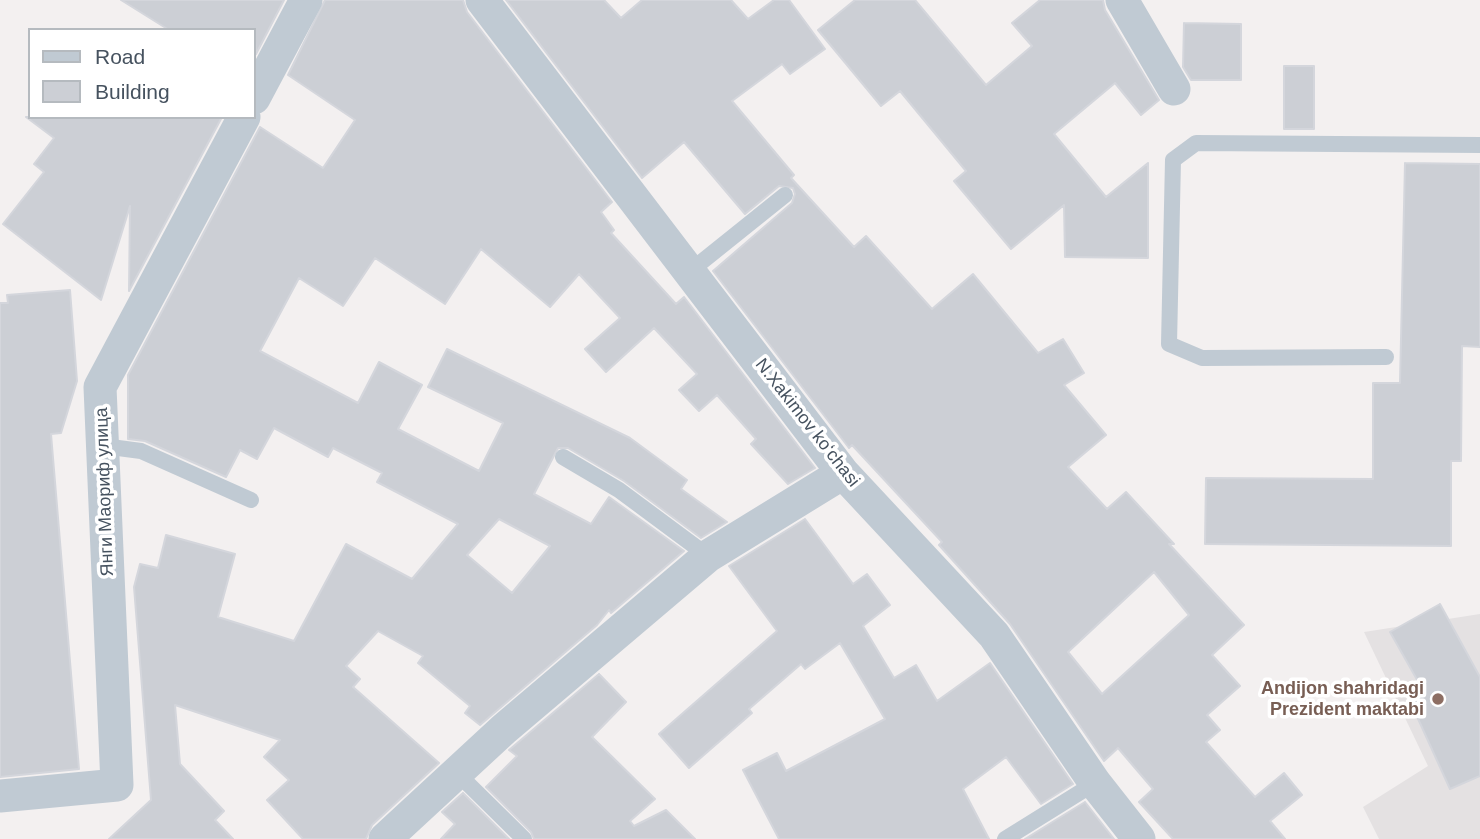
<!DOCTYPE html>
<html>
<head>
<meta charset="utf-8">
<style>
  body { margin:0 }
  #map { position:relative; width:1480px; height:839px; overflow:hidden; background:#f3f0f0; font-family:Arial,sans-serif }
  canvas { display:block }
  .legend { position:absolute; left:28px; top:28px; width:228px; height:91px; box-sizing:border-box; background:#fff; border:2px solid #b5babf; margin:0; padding:9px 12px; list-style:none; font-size:21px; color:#46525f }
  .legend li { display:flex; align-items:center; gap:14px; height:35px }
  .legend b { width:35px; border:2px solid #b5babf }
</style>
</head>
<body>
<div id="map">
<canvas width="1480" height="839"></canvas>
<ul class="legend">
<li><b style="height:9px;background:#c0cad3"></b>Road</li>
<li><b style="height:19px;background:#cccfd5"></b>Building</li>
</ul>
</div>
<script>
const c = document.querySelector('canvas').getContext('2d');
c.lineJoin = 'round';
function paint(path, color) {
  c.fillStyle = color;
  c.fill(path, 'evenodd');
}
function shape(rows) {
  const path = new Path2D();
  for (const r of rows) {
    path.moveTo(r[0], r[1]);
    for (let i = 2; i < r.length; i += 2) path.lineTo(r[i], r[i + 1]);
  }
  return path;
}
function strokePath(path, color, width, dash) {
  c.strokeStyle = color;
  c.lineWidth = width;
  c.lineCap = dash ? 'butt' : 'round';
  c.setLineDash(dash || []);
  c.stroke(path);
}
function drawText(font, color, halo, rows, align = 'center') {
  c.font = font + ' Arial,sans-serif';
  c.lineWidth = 7;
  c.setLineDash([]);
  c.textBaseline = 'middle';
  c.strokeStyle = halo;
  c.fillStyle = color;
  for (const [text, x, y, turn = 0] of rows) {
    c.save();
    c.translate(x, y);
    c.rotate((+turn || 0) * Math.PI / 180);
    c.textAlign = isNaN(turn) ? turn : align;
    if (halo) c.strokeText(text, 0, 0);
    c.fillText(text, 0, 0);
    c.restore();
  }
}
paint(shape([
  [1480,614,1480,839,1379,839,1363,807,1428,766,1364,632]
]), '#e4e1e2');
const building = shape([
  [121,0,284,0,256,54,254,30,169,30,121,0],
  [325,0,463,0,467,12,612,202,601,212,614,230,611,233,676,304,684,297,815,468,788,484,751,444,756,439,717,395,699,411,679,390,697,374,654,328,606,372,585,349,620,318,579,274,550,307,481,249,445,304,375,258,343,306,299,278,260,351,358,403,379,362,422,385,398,429,479,471,503,423,428,387,447,349,630,438,687,480,681,489,727,522,701,538,624,481,568,448,558,448,534,494,591,524,609,497,684,551,611,613,609,610,597,625,480,725,465,713,470,706,418,663,423,656,378,631,346,666,360,679,353,687,439,763,372,825,366,839,303,839,267,800,289,780,264,757,280,740,175,705,180,764,224,811,215,820,233,839,109,839,151,800,134,587,140,564,158,568,166,535,235,554,218,617,294,641,346,544,412,579,458,524,377,482,382,473,333,448,328,457,274,428,257,459,240,450,226,477,145,441,128,439,128,375,260,127,323,168,355,120,288,75,325,0],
  [499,519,550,546,512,593,467,555,499,519],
  [506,0,604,0,621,18,642,0,731,0,748,19,774,0,789,0,825,49,790,74,782,64,732,101,794,175,791,178,854,247,866,236,932,309,973,274,1038,353,1063,339,1084,373,1064,385,1106,435,1068,467,1107,509,1126,492,1174,544,1169,544,1244,625,1212,655,1240,686,1207,715,1220,730,1206,742,1255,797,1284,773,1302,795,1270,821,1285,839,1173,839,1139,802,1153,789,1118,748,1104,761,1010,624,939,545,942,542,852,445,849,448,713,271,792,203,795,194,793,188,779,186,745,214,684,142,642,178,506,0],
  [1154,572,1189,615,1102,694,1068,652,1154,572],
  [855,0,915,0,986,85,1032,46,1012,23,1040,0,1103,0,1105,10,1159,100,1141,115,1115,83,1054,134,1106,197,1148,163,1148,258,1065,257,1064,205,1011,249,954,181,966,171,900,91,881,106,818,30,855,0],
  [1184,23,1241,24,1241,80,1191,80,1183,67,1184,23],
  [1284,66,1314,66,1314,129,1284,129,1284,66],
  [26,117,222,117,129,291,130,206,101,300,3,224,44,172,34,164,54,138,26,117],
  [1405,163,1480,164,1480,347,1462,346,1461,461,1451,461,1451,546,1205,544,1206,478,1373,479,1373,383,1400,383,1405,163],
  [70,290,77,381,61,433,51,434,79,769,0,777,0,303,8,303,7,295,70,290],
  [805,519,853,584,867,574,890,605,863,626,894,678,916,665,937,701,990,663,1073,784,1041,804,1006,757,963,789,989,839,779,839,743,770,777,753,786,771,885,719,840,643,805,669,801,664,749,709,752,713,689,768,659,734,777,631,729,566,805,519],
  [1440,604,1480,677,1480,776,1450,789,1409,699,1424,692,1390,632,1440,604],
  [599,674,626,702,592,737,655,799,630,821,634,826,666,810,695,839,534,839,531,832,486,787,517,756,509,750,599,674],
  [463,793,509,839,441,839,455,824,442,812,463,793],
  [1085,802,1114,839,1025,839,1054,821,1085,802]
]);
paint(building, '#cccfd5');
strokePath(building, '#d4d6dc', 2);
strokePath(shape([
  [689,272,785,195],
  [1386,357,1202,358,1169,344,1173,160,1196,143,1480,145],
  [103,446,141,451,251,500],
  [563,457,619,490,708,556],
  [456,772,524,839],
  [1005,839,1095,783]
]), '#c0cad3', 16);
strokePath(shape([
  [482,0,843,473,994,635,1095,783,1139,839],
  [1122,0,1174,89],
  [254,98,306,0],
  [0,796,117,785,100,387,244,117],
  [385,839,504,729,708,556,843,473]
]), '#c0cad3', 33);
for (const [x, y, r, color] of [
  [1438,699,7,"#8d6e63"]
]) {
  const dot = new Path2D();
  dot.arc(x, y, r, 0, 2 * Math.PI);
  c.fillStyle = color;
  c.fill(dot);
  strokePath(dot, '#fff', 2.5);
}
drawText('18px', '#46525f', '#fff', [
  ["N.Xakimov koʻchasi",807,423,52],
  ["Янги Маориф улица",105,492,-92]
]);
drawText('bold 18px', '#785e54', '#fff', [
  ["Andijon shahridagi",1424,689],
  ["Prezident maktabi",1424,710]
], 'right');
</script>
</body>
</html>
